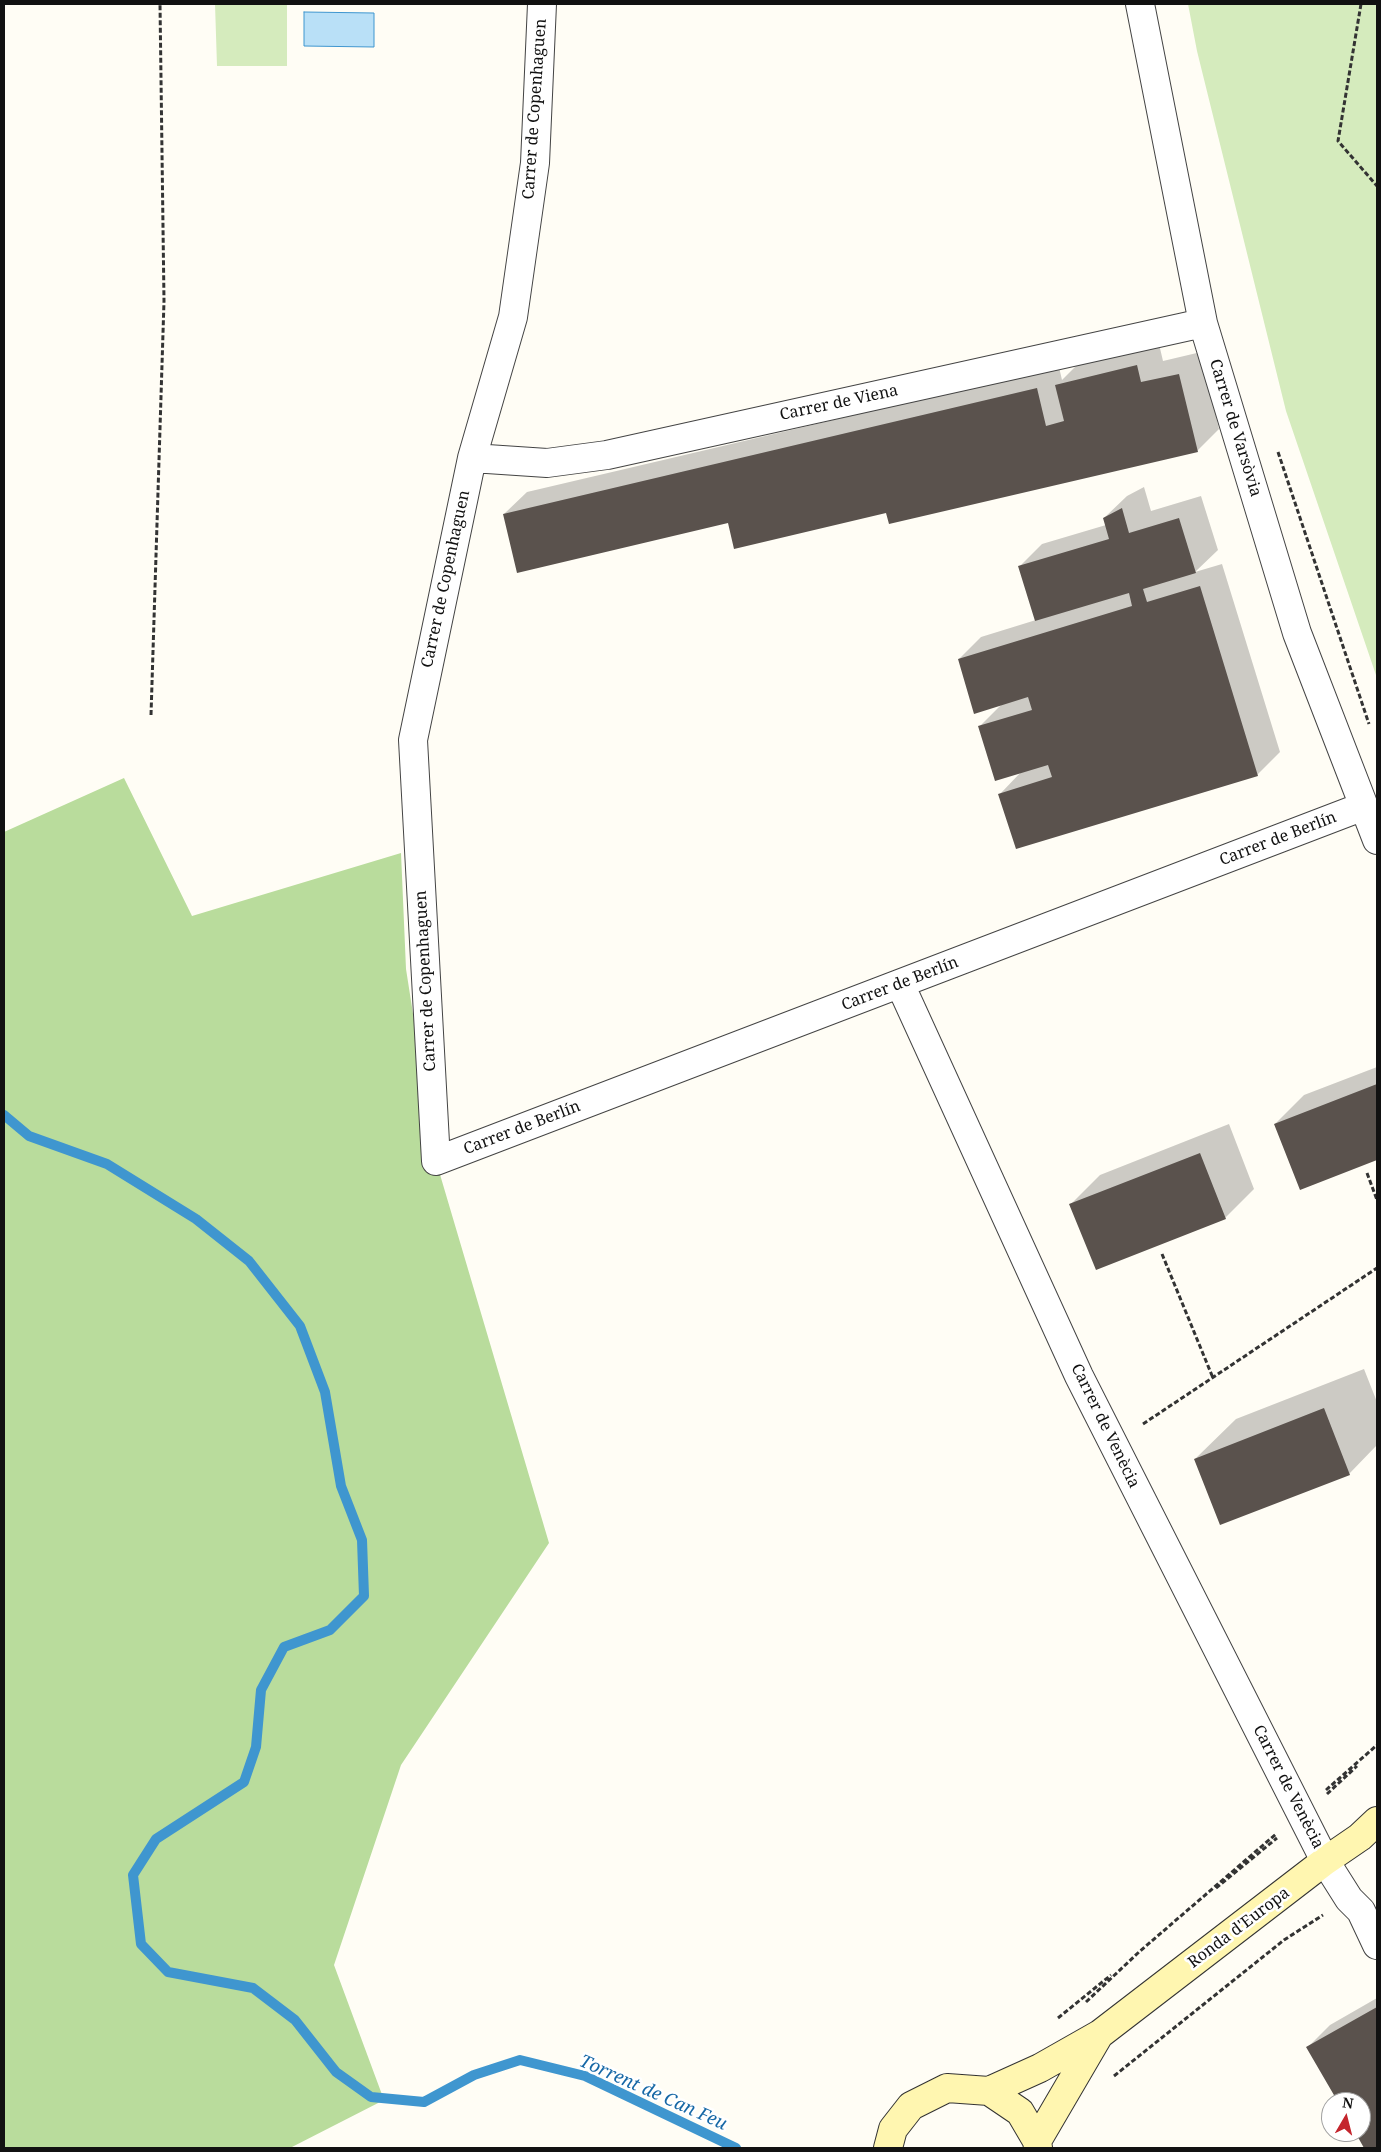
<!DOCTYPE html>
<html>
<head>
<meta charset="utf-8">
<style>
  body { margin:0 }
  #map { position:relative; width:1381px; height:2152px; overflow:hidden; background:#fffdf5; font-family:"Noto Serif",serif }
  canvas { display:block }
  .frame { position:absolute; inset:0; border:5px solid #111; pointer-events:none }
  .north { position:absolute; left:1321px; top:2092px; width:50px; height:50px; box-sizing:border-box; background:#fff; border:1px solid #a0a0a0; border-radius:50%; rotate:8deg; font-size:14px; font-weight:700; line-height:20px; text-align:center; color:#111 }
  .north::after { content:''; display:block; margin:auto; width:18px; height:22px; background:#c4262e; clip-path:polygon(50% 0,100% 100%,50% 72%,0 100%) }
</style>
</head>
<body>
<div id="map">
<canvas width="1381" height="2152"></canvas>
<div class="frame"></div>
<div class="north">N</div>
</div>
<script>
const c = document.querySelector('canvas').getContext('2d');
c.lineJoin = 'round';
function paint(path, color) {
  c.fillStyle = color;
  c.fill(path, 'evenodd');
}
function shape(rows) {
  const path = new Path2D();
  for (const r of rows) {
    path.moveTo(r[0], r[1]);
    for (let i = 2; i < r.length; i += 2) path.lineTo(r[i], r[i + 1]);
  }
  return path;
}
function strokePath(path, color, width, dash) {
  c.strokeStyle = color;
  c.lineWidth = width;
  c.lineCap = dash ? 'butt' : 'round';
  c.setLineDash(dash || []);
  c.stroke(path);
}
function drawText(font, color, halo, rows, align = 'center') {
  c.font = font + ' "Noto Serif",serif';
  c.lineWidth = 5;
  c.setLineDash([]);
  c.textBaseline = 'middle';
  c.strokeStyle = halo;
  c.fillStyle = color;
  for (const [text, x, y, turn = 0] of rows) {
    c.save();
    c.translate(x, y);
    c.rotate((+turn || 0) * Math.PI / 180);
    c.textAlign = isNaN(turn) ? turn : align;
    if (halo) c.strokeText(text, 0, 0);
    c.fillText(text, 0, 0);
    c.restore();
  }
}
paint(shape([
  [215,4,287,4,287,66,217,66],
  [1188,4,1377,4,1377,678,1286,411,1197,51]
]), '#d5ebbd');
paint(shape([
  [124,778,192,916,401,853,406,969,436,1161,549,1543,401,1765,334,1965,384,2100,290,2148,4,2148,4,832]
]), '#b9dc9c');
const water = shape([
  [304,12,374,13,374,47,304,46,304,12]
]);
paint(water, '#b9e0f7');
strokePath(water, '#3f96cf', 1);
paint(shape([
  [1159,344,1163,361,1201,352,1219,429,1197,451,887,511,729,522,504,514,527,492,1059,367,1062,380,1079,363],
  [1144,487,1151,511,1201,496,1218,550,1195,572,1222,564,1280,752,1257,775,1000,794,1022,771,979,727,1002,704,959,659,981,637,1036,620,1019,567,1042,544,1106,525,1104,518,1127,496],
  [1377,1067,1377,1159,1301,1189,1275,1124,1304,1095],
  [1229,1124,1254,1189,1225,1218,1071,1204,1100,1175],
  [1364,1369,1377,1402,1377,1445,1349,1474,1195,1459,1236,1419],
  [1377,1998,1377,2148,1365,2148,1356,2132,1361,2132,1361,2102,1339,2102,1308,2047,1330,2025]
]), '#0003');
strokePath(shape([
  [4,1115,29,1136,107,1164,196,1219,249,1261,300,1326,325,1392,341,1486,362,1540,364,1596,330,1630,284,1647,261,1690,256,1747,244,1782,156,1839,133,1875,141,1944,168,1972,253,1988,295,2020,336,2072,371,2097,424,2102,474,2075,520,2060,585,2076,736,2148]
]), '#3f96cf', 10);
paint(shape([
  [1137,365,1141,382,1179,374,1198,452,889,524,886,513,734,549,728,523,517,573,503,514,1037,388,1046,426,1064,421,1055,385],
  [1122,508,1129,533,1179,518,1196,573,1143,589,1147,602,1200,586,1258,776,1016,849,998,794,1052,777,1048,765,995,781,978,726,1032,710,1028,697,974,714,958,659,1132,606,1129,593,1035,621,1018,566,1109,539,1103,518],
  [1377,1084,1377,1160,1300,1190,1274,1124],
  [1200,1153,1226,1219,1096,1270,1069,1204],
  [1324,1408,1350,1475,1220,1525,1194,1459],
  [1377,2007,1377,2148,1364,2148,1355,2132,1361,2132,1361,2102,1338,2102,1306,2047]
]), '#5a524d');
const street = shape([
  [542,4,535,163,513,317,472,458,413,740,436,1161,1364,806],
  [1140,4,1203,323,1297,633,1377,840],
  [472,458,547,463,607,455,1203,323],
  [900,984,1079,1376,1325,1861,1349,1899,1361,1911,1377,1945]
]);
const secondary = shape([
  [989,2091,1040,2068,1100,2034,1325,1861,1360,1837,1377,1821],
  [1037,2141,1099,2035],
  [888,2148,893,2129,911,2106,947,2088,989,2091,1020,2112,1037,2141,1038,2148]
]);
strokePath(street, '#444', 30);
strokePath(secondary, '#333', 30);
strokePath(shape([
  [1361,4,1338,141,1377,186],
  [1278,452,1369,724],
  [151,715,164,301,160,4],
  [1367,1173,1377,1200],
  [1162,1254,1213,1378],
  [1143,1424,1377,1268],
  [1326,1790,1377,1745],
  [1327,1794,1357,1766],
  [1216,1888,1277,1838],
  [1086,2002,1139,1952,1276,1834],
  [1058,2018,1111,1975],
  [1114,2076,1284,1940,1323,1915]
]), '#333', 3, [5, 2.5]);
strokePath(street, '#fff', 28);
strokePath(secondary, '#fff6b0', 28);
drawText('16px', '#111', '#fff', [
  ["Carrer de Copenhaguen",535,109,-86],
  ["Carrer de Viena",839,403,-12],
  ["Carrer de Varsòvia",1235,428,73],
  ["Carrer de Copenhaguen",446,579,-78],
  ["Carrer de Berlín",1278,839,-21],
  ["Carrer de Copenhaguen",426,981,-93],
  ["Carrer de Berlín",900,984,-21],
  ["Carrer de Berlín",522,1128,-21],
  ["Carrer de Venècia",1105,1426,64],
  ["Carrer de Venècia",1288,1787,63],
  ["Ronda d'Europa",1239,1928,-37]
]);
drawText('italic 18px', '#1768a6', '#fff', [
  ["Torrent de Can Feu",653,2093,24]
]);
</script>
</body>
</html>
